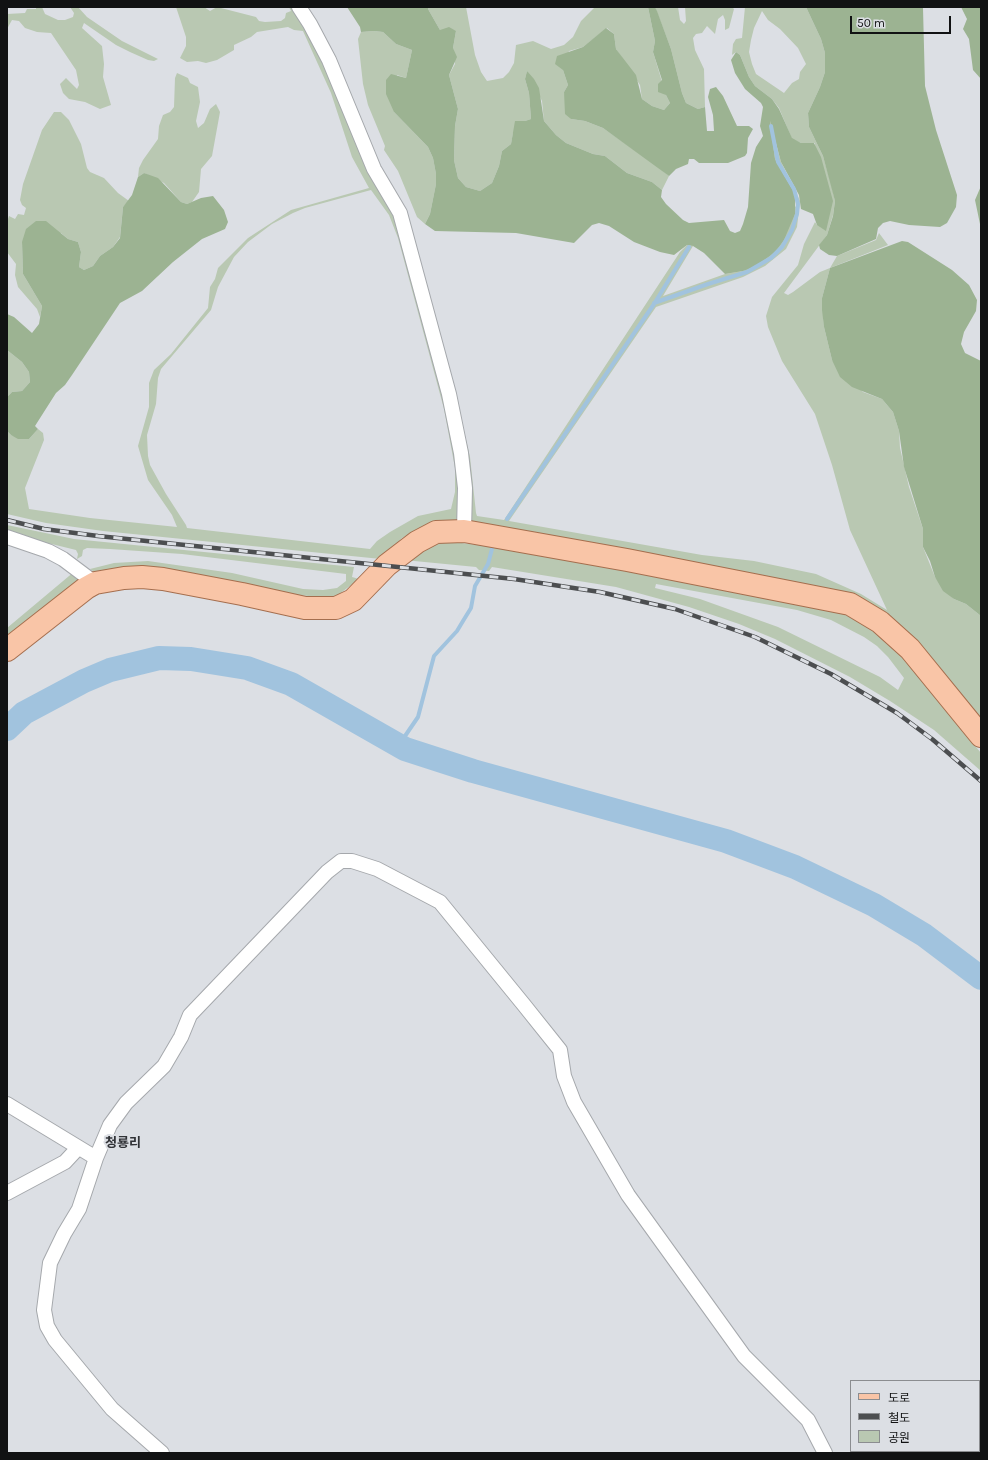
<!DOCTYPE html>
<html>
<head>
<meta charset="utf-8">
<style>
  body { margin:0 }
  #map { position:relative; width:988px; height:1460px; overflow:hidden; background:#dcdfe4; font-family:Karla,"Noto Sans KR",sans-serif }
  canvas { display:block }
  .frame { position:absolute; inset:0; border:8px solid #111213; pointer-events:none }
  .legend { position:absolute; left:850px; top:1380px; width:130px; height:72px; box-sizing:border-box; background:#dcdfe4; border:1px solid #8b8d90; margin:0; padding:5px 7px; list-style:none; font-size:12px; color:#111213 }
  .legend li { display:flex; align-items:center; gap:8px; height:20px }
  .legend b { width:20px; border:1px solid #8b8d90 }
  .scale { position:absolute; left:850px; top:16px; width:101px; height:18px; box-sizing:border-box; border:2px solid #111213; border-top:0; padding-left:5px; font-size:12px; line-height:14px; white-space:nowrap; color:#111213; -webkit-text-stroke:3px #dcdfe4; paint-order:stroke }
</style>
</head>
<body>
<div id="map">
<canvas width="988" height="1460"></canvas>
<div class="frame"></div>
<ul class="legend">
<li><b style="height:5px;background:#f9c5a7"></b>도로</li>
<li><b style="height:5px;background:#4c4e50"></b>철도</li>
<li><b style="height:11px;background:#b9c8b2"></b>공원</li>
</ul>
<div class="scale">50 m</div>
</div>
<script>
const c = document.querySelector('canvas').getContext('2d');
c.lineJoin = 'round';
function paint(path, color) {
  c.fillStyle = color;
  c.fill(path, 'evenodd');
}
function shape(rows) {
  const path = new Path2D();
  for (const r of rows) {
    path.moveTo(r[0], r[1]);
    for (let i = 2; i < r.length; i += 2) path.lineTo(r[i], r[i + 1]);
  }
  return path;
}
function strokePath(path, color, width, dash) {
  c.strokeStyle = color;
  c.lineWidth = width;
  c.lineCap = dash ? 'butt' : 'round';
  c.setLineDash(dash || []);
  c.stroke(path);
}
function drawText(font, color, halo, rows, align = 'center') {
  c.font = font + ' Karla,"Noto Sans KR",sans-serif';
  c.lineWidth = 4;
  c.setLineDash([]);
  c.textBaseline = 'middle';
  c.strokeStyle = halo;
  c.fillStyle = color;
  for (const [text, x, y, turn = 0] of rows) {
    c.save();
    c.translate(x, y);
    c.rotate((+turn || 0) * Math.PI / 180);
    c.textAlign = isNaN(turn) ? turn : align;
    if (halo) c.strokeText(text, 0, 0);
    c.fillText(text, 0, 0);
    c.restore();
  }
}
paint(shape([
  [36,7,42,7,45,14,58,20,65,20,73,17,74,13,70,7,78,7,87,17,122,41,158,59,154,61,148,60,130,52,116,45,84,23,82,28,102,46,104,64,103,77,111,105,100,109,85,102,69,99,63,93,60,84,66,78,77,89,79,85,76,70,51,33,37,32,25,28,19,21,12,20,7,29,7,14,25,13,27,9,36,9],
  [176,7,204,7,210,11,217,7,256,17,259,21,265,22,281,21,285,18,286,13,291,11,289,7,293,7,314,38,392,209,455,437,459,512,456,521,423,527,402,538,381,559,103,531,46,523,7,514,7,431,11,435,29,439,38,429,43,433,44,440,25,488,29,509,90,518,177,527,172,515,148,480,138,446,149,407,149,383,154,370,171,354,204,313,208,308,210,287,215,279,218,268,248,238,291,210,369,188,352,157,331,93,303,31,294,30,288,27,257,32,251,37,234,45,234,50,217,60,206,63,198,61,187,62,180,58,186,46,186,37],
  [371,190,389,215,398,238,444,409,455,468,455,492,451,509,418,516,390,532,377,541,370,549,187,528,186,525,166,494,150,465,148,456,147,435,156,404,158,378,161,369,211,310,218,287,234,257,248,242,272,224,293,213,305,208],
  [429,7,466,7,475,55,481,72,487,81,503,78,509,72,514,63,516,45,533,41,551,49,564,45,573,37,581,21,595,7,648,7,655,41,653,52,666,95,670,103,664,110,652,106,642,99,640,85,616,49,614,34,607,28,583,47,569,51,563,70,568,85,564,92,571,119,585,121,603,128,656,165,669,176,662,190,652,182,627,173,605,156,593,154,566,143,556,135,544,121,542,101,527,71,525,79,529,93,531,119,525,121,513,133,511,144,502,151,499,166,492,183,480,191,466,187,458,178,454,160,455,126,458,109,449,75,455,64,453,48,456,31,440,30,428,9],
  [655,7,678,7,680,20,684,24,686,21,685,7,732,7,734,9,729,28,725,30,725,20,723,15,718,19,715,34,707,26,702,33,696,34,693,38,695,50,704,69,705,107,698,109,686,103,682,93,671,49],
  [745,7,806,7,821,39,825,53,825,72,820,87,808,113,809,127,823,156,832,187,835,201,833,215,827,235,784,293,788,295,793,292,820,272,830,268,837,256,876,240,879,233,888,245,830,268,822,298,824,327,832,360,863,392,882,399,893,412,899,431,900,448,909,487,923,529,923,547,935,577,954,599,966,604,981,616,981,723,892,623,471,521,456,396,470,457,476,513,477,516,504,520,680,252,687,245,693,246,663,296,725,274,743,271,796,206,795,194,775,159,769,120,781,162,800,201,797,227,786,249,765,266,743,277,656,307,509,521,702,555,754,561,816,574,861,594,887,610,850,530,832,465,815,414,782,361,768,327,766,316,772,297,798,265,804,244,815,222,817,225,815,143,801,143,792,139,779,108,772,99,755,86,749,77,740,55,736,52,732,55,733,44,736,39,742,38],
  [762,11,768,20,780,29,798,48,806,64,800,72,799,79,792,83,784,93,756,74,752,64,749,52,751,40,754,28],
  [374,31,383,32,396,44,412,50,406,78,397,75,394,112,428,147,433,158,436,174,436,184,430,214,425,224,417,217,398,171,384,150,385,146,368,105,363,84,358,39,361,32],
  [177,73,188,78,190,83,198,87,200,102,196,121,198,128,204,123,210,109,216,104,220,112,212,156,201,169,199,192,192,202,187,204,181,202,164,183,144,173,138,177,139,168,143,160,158,139,159,126,163,115,170,112,174,107,175,78],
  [54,112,61,112,69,120,81,144,87,168,90,172,104,178,118,193,129,201,123,207,120,237,113,247,100,256,93,266,84,270,79,267,81,252,78,242,68,239,61,233,22,242,23,274,42,306,40,317,37,309,18,287,15,275,16,264,7,252,7,222,9,216,15,219,18,214,24,215,26,208,22,205,20,200,23,184,42,130],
  [7,350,22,362,29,372,30,382,22,391,12,392,7,397],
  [7,525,74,539,354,567,352,577,359,579,338,595,327,598,96,573,90,569,114,563,148,561,232,573,303,589,323,590,337,588,346,581,346,574,182,554,110,549,87,548,83,550,82,556,77,559,78,554,76,550,7,533],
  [445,541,511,549,836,611,848,616,862,623,894,647,981,753,981,771,934,730,890,701,850,677,775,639,739,624,689,607,616,587,492,567,489,571,479,570,476,567,404,560,431,545],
  [656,584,797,610,831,620,864,637,877,646,888,657,904,678,898,690,880,677,778,627,700,599,655,588],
  [75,571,80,579,7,639,7,628]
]), '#b9c8b2');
paint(shape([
  [347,7,429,7,428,9,440,30,449,27,456,31,453,48,457,57,449,75,458,109,455,126,454,160,458,178,466,187,480,191,492,183,499,166,502,151,511,144,515,121,525,121,531,119,529,93,525,79,527,71,534,79,539,88,544,121,556,135,566,143,593,154,605,156,627,173,652,182,662,190,661,197,666,204,683,220,689,223,724,220,730,231,735,233,740,231,743,224,748,207,751,163,756,147,763,136,760,126,763,107,761,103,745,89,735,73,731,60,736,52,740,55,749,77,755,86,772,99,779,109,792,138,801,143,814,143,821,157,833,201,826,231,817,225,813,214,801,209,799,195,781,162,770,121,775,159,795,194,795,214,784,240,775,252,756,266,743,271,725,274,704,253,693,246,687,245,674,255,660,252,634,242,609,226,599,223,592,225,574,243,516,233,435,231,425,224,430,214,436,184,436,174,433,158,428,147,394,112,386,94,386,80,391,74,406,78,412,50,396,44,383,32,374,31,361,32,360,27],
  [648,7,655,7,657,11,671,49,682,93,686,103,698,109,705,107,707,131,714,131,713,115,708,97,710,89,716,87,723,96,737,126,749,126,753,129,748,138,747,153,745,156,728,163,699,163,694,159,689,159,688,164,676,169,669,176,603,128,585,121,571,119,565,114,564,92,568,85,563,70,555,64,557,56,583,47,606,28,614,34,616,49,636,75,642,99,652,106,664,110,670,103,666,95,658,92,658,84,662,80,653,52,655,41],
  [806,7,923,8,925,86,936,130,957,195,956,207,947,223,940,227,909,225,890,221,883,223,878,228,876,239,837,256,829,255,820,249,819,245,827,235,833,216,835,201,823,156,809,127,808,113,820,87,825,72,825,53,821,39],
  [961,7,981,7,981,79,973,70,969,39,963,29,967,19],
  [144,173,158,178,181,202,187,204,201,198,213,196,224,210,228,222,225,229,202,239,173,262,142,291,120,303,72,375,65,385,56,393,35,426,38,429,29,439,18,439,11,435,7,431,7,397,12,392,22,391,30,382,29,372,22,362,7,350,7,314,14,317,32,333,39,324,42,306,23,274,22,242,26,229,36,221,46,221,68,239,78,242,81,252,79,267,84,270,93,266,100,256,113,247,120,238,123,207,132,195,138,177],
  [981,186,981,243,980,224,975,200],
  [902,241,908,242,952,270,969,285,977,300,976,311,964,332,961,344,965,353,981,361,981,616,966,604,954,599,943,591,935,577,930,561,923,547,923,529,904,467,899,431,893,412,882,399,852,387,840,377,832,360,824,327,822,310,822,298,830,268]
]), '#9cb392');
strokePath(shape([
  [654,303,708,284,747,272,771,258,782,247,792,230,797,214,798,204,794,189,778,162,771,126],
  [507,519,654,304,689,247],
  [405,749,403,739,418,717,434,656,457,631,463,621,471,608,475,586,488,564,492,549]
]), '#a1c3de', 4);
strokePath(shape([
  [7,729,24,713,84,681,110,670,159,658,191,659,247,668,291,684,405,749,473,771,726,841,795,867,874,905,924,935,981,978]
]), '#a1c3de', 24);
const minor = shape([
  [299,7,310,24,329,60,374,169,400,213,449,394,461,453,465,488,464,531],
  [7,537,48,551,63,559,95,583],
  [7,1104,96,1158],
  [7,1193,65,1162,78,1148],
  [162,1453,112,1409,55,1340,47,1326,44,1310,50,1263,64,1234,79,1209,96,1158,110,1125,126,1103,164,1066,181,1037,190,1015,327,872,341,861,352,861,377,869,440,902,524,1005,560,1050,564,1076,574,1102,628,1195,744,1356,808,1420,825,1453]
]);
const primary = shape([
  [7,650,86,588,95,583,124,578,142,577,163,579,242,594,305,608,336,608,353,600,387,565,417,542,436,532,464,531,627,560,850,604,880,622,910,649,981,736]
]);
strokePath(minor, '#a5a8ac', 16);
strokePath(primary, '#a56e4e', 24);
strokePath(minor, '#fff', 14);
strokePath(primary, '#f9c5a7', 22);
const rail = shape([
  [7,520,44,529,98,536,514,579,600,592,675,609,755,637,831,674,897,713,932,739,981,781]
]);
strokePath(rail, '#4c4e50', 4.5);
strokePath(rail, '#dcdfe4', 3, [9]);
drawText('bold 13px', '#313337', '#dcdfe4', [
  ["청룡리",123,1143]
]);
</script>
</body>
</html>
